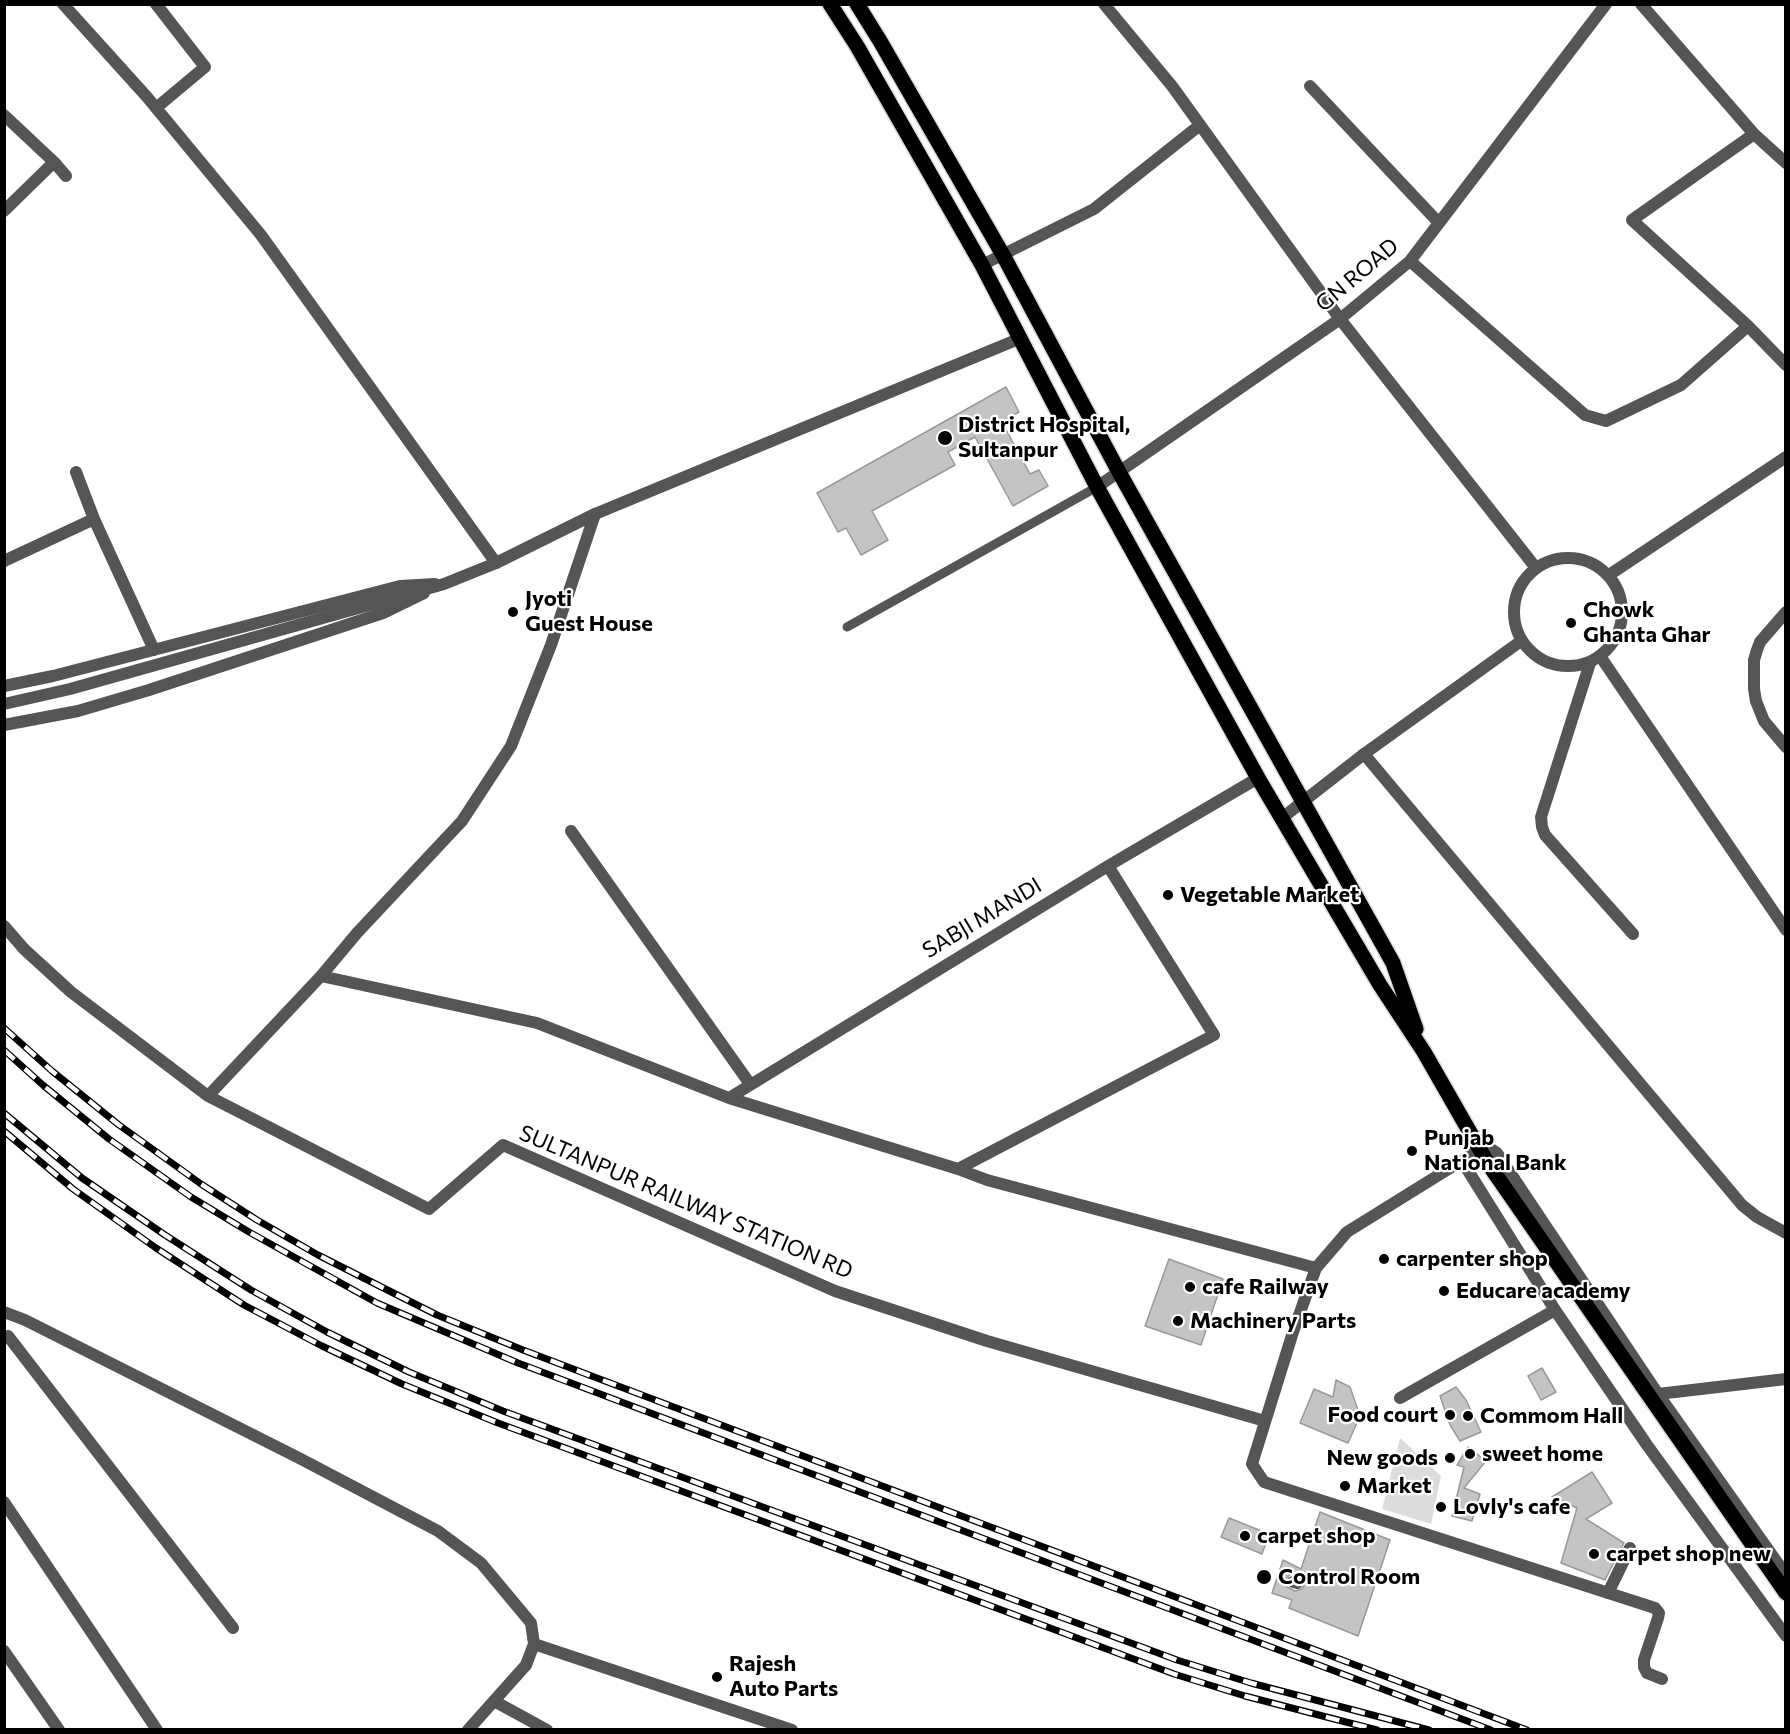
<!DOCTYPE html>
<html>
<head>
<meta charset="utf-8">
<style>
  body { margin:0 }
  #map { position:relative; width:1790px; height:1734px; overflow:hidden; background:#fff; font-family:Commissioner,sans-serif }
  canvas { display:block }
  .frame { position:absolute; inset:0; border:6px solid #000; pointer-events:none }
</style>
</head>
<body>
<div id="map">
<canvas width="1790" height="1734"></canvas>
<div class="frame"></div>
</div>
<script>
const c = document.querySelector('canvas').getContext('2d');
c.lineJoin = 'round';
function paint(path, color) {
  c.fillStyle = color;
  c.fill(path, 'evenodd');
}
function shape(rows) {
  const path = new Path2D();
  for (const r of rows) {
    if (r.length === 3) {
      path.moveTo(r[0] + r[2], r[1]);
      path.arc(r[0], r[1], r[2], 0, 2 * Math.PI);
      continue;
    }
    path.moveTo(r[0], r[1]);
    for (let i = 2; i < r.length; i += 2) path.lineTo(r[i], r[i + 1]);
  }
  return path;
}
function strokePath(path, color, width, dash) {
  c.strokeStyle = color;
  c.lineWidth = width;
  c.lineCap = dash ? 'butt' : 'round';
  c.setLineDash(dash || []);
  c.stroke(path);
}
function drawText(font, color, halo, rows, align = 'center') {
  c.font = font + ' Commissioner,sans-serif';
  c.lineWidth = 4.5;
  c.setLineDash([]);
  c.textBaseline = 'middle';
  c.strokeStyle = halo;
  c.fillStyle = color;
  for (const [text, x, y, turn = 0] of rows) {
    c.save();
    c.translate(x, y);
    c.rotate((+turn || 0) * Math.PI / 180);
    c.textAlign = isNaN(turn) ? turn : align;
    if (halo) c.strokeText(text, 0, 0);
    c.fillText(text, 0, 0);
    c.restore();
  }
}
paint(shape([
  [1400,1438,1441,1476,1431,1524,1382,1509]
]), '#dcdcdc');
const building = shape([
  [1006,387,1019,412,1002,422,1030,474,1039,470,1048,486,1013,506,975,437,948,452,955,465,872,511,888,540,861,555,846,528,838,532,817,493,1006,387],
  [1169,1259,1223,1279,1201,1345,1145,1326,1169,1259],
  [1542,1368,1556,1392,1541,1400,1528,1376,1542,1368],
  [1336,1380,1350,1387,1360,1416,1348,1443,1300,1423,1314,1389,1333,1397,1336,1380],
  [1456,1387,1466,1400,1481,1432,1460,1441,1450,1425,1440,1396,1456,1387],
  [1468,1447,1486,1461,1464,1488,1480,1494,1472,1521,1452,1516,1464,1467,1457,1465,1468,1447],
  [1592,1472,1612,1503,1586,1519,1624,1543,1605,1580,1561,1563,1577,1508,1552,1497,1592,1472],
  [1320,1512,1390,1540,1358,1636,1289,1608,1292,1600,1272,1593,1283,1560,1301,1569,1320,1512],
  [1290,1574,1303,1578,1305,1584,1302,1589,1295,1591,1287,1587,1285,1581,1290,1574],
  [1229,1518,1269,1534,1262,1554,1221,1537,1229,1518]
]);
paint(building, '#c4c4c4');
strokePath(building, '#999', 1.5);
const primary = shape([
  [830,4,857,46,982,265,1097,487,1258,778,1380,985,1424,1052,1487,1162,1786,1593],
  [857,4,880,41,1003,255,1119,472,1393,963,1416,1029]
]);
strokePath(primary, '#dbdbdb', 18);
strokePath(shape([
  [847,627,1097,487]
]), '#555', 9);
strokePath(shape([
  [63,4,147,97,261,235,496,563],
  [156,4,205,67,156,108],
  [1104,4,1172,86,1340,319,1536,568],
  [1310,86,1439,223],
  [4,115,54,162,66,176],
  [1754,134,1786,163],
  [4,211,54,162],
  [1410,261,1585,415,1606,421,1681,385,1748,326,1632,220,1754,134,1641,4],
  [982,265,1094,209,1200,125],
  [1748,326,1786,365],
  [76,472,94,519],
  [1097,487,1340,319,1410,261,1606,4],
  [4,561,94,519,154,650],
  [1786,612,1760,642,1757,650,1754,660,1754,689,1756,701,1764,721,1786,747],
  [1590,663,1541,817,1542,827,1545,835,1633,934],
  [4,686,53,676,400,586,435,584],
  [4,725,78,711,149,690,383,613,424,593],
  [1364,754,1742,1205,1757,1217,1786,1233],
  [571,831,750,1084],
  [4,926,24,949,71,992,208,1096,429,1209,503,1145,835,1291,987,1341,1265,1421],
  [321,976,537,1023,729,1098,958,1169,987,1180,1316,1268],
  [208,1096,321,976,357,933,462,821,511,746,551,645,595,514],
  [729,1098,1108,866,1258,778],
  [1479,1150,1347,1232,1316,1268,1293,1332,1252,1464,1264,1482,1655,1608,1659,1613,1658,1618,1644,1660,1644,1667,1647,1673,1662,1679],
  [1462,1161,1555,1310,1647,1445,1786,1636],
  [958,1169,1214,1035,1108,866],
  [4,1312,25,1320,299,1458,438,1531,481,1563,531,1623,534,1644,526,1665,468,1730],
  [8,1336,233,1628],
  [1658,1394,1786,1379],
  [1400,1398,1555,1310],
  [4,1502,157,1730],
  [1293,1582,1297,1583],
  [1608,1593,1630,1548],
  [534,1644,792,1730],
  [4,1651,59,1730],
  [494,1701,547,1730]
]), '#555', 12);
strokePath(shape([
  [1568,612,54],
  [1609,575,1786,457],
  [1600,656,1786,930],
  [4,704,70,689,444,584,496,563,595,514,1021,338],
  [1282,818,1364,754,1521,641],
  [1479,1150,1491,1149,1497,1153,1658,1394,1779,1565,1786,1572]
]), '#555', 12);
strokePath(primary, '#000', 15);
const rail = shape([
  [4,1028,52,1071,119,1125,201,1184,257,1220,318,1255,437,1315,523,1350,1527,1730],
  [4,1050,44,1086,109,1139,191,1197,249,1232,377,1303,518,1363,1491,1730],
  [4,1113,82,1178,165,1235,251,1290,327,1332,409,1372,503,1411,1177,1660,1251,1683,1429,1730],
  [4,1131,73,1189,156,1248,244,1305,322,1346,402,1384,498,1423,1174,1674,1245,1696,1377,1730]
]);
strokePath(rail, '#000', 7);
strokePath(rail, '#fff', 4.5, [14]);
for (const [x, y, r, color] of [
  [945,438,8,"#000"],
  [513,612,6,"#000"],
  [1571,623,6,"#000"],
  [1168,895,6,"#000"],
  [1412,1151,6,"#000"],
  [1384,1259,6,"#000"],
  [1190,1287,6,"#000"],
  [1444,1291,6,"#000"],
  [1178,1321,6,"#000"],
  [1450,1415,6,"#000"],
  [1468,1416,6,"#000"],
  [1470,1454,6,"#000"],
  [1450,1458,6,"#000"],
  [1345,1486,6,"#000"],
  [1441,1507,6,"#000"],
  [1245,1536,6,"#000"],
  [1594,1554,6,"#000"],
  [1264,1577,8,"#000"],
  [717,1677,6,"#000"]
]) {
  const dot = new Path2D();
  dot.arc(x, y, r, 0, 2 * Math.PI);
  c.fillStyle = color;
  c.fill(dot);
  strokePath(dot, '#fff', 2);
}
drawText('22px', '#000', '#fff', [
  ["GN ROAD",1357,275,-40],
  ["SABJI MANDI",982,918,-31],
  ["SULTANPUR RAILWAY STATION RD",686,1202,23]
]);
drawText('bold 22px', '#000', '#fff', [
  ["District Hospital,",958,425],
  ["Sultanpur",958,450],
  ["Jyoti",525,599],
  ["Guest House",525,624],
  ["Chowk",1583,610],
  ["Ghanta Ghar",1583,635],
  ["Vegetable Market",1180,895],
  ["Punjab",1424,1138],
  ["National Bank",1424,1163],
  ["carpenter shop",1396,1259],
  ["cafe Railway",1202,1287],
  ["Educare academy",1456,1291],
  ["Machinery Parts",1190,1321],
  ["Food court",1438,1415,"right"],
  ["Commom Hall",1480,1416],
  ["sweet home",1482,1454],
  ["New goods",1438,1458,"right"],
  ["Market",1357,1486],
  ["Lovly's cafe",1453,1507],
  ["carpet shop",1257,1536],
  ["carpet shop new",1606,1554],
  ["Control Room",1278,1577],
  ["Rajesh",729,1664],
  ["Auto Parts",729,1689]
], 'left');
</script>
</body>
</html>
